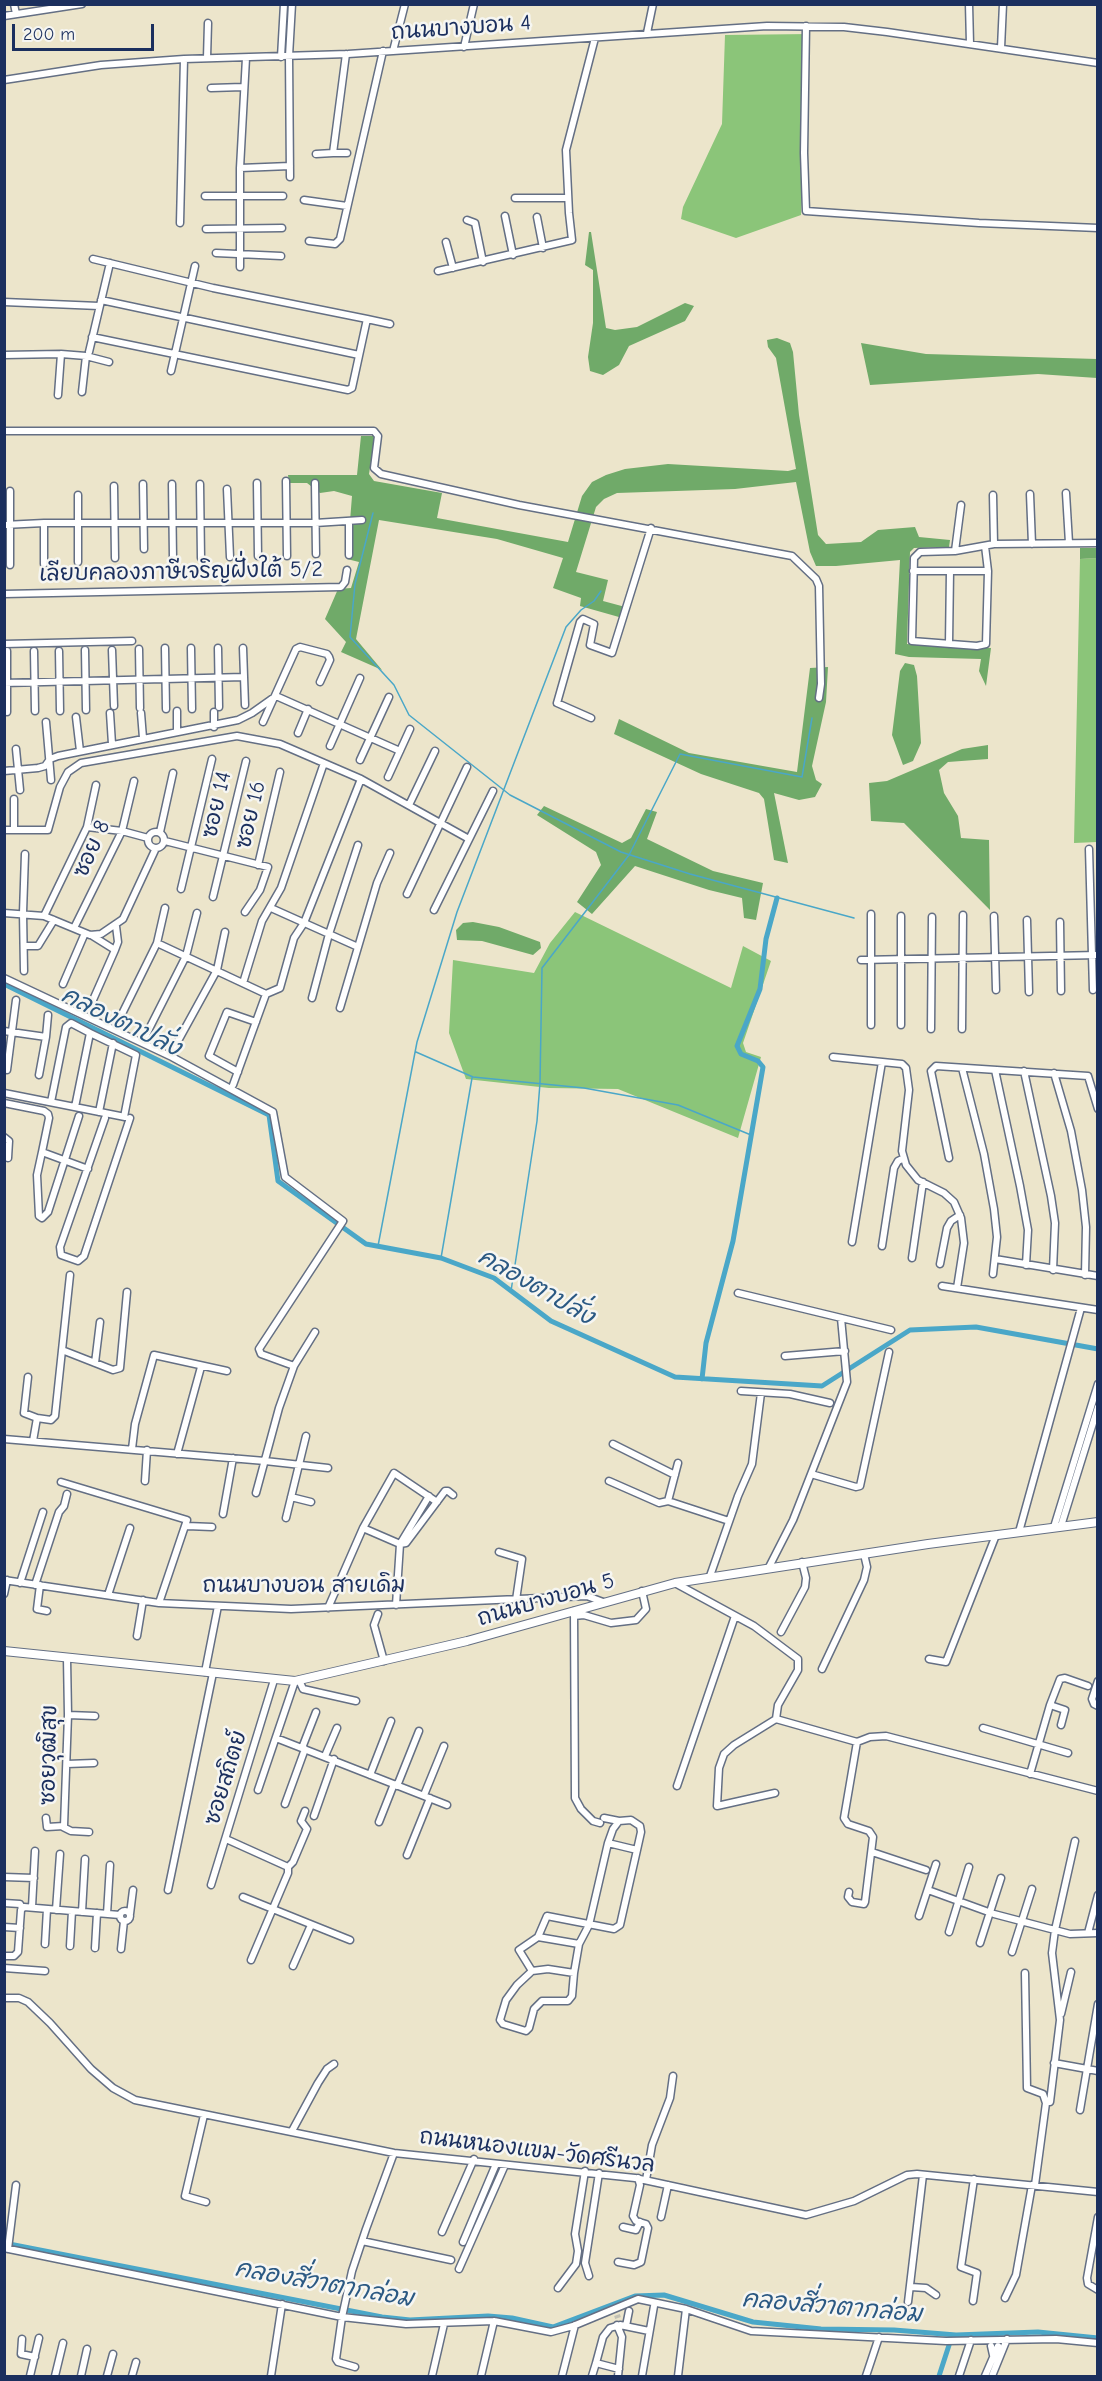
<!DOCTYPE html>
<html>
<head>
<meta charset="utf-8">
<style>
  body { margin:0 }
  #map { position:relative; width:1102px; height:2381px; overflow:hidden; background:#ece5cb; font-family:"Comic Neue",sans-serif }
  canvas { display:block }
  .frame { position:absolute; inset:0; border:6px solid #1b2f5e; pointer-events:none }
  .scale { position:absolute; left:12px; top:24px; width:142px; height:27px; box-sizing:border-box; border:3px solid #1b2f5e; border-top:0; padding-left:8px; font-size:18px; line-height:21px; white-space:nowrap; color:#1b2f5e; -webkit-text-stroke:4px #f6f6f2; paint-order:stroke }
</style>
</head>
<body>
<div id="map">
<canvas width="1102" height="2381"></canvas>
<div class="frame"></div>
<div class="scale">200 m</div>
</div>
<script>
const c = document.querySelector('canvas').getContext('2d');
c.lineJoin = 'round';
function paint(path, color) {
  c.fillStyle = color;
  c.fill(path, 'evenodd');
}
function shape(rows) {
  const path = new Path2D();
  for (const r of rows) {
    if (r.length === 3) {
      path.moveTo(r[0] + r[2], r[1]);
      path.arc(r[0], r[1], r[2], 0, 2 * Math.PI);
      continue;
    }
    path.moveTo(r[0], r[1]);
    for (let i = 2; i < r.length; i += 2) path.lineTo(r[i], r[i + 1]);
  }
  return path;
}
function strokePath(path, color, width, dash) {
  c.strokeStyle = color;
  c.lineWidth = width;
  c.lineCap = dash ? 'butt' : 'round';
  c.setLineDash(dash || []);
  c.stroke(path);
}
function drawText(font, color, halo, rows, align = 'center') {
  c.font = font + ' "Comic Neue","Playpen Sans Thai",sans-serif';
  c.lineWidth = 5;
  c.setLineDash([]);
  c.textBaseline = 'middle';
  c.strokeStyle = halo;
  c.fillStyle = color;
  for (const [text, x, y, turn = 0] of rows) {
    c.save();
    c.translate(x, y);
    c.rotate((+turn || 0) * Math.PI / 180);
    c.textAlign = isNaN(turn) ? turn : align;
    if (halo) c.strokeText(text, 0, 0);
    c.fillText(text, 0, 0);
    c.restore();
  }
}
paint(shape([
  [810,34,801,215,736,238,681,219,683,207,722,124,725,35],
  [1097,558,1097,842,1074,843,1080,559],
  [575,912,731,988,743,946,771,961,743,1043,746,1052,761,1057,738,1138,618,1089,549,1088,466,1079,449,1033,453,960,534,973,550,943]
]), '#8bc579');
paint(shape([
  [589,232,591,232,606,328,615,330,637,327,685,303,694,306,685,321,629,346,619,365,603,375,590,371,588,357,593,323,593,270,585,265],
  [777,338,790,343,793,352,799,415,818,535,826,544,861,542,878,530,915,527,919,537,950,540,949,547,914,548,910,552,907,644,991,648,986,686,979,671,981,659,909,657,895,654,900,560,836,566,816,566,810,552,796,482,735,489,617,493,604,499,596,507,576,572,608,580,603,601,629,608,626,619,580,606,581,598,553,588,563,558,497,539,379,520,356,639,382,670,341,652,346,642,325,619,338,589,351,588,359,562,347,559,352,496,334,491,320,493,307,483,289,483,288,475,357,475,361,436,375,436,369,474,374,481,442,493,437,518,568,542,582,496,592,482,606,475,625,469,668,464,788,471,796,469,776,358,768,347,767,340],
  [861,343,926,354,1097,359,1097,378,1038,374,870,385],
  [1080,548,1097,548,1097,558,1080,559],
  [905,663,914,665,917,676,921,743,913,761,903,765,892,735,900,671],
  [828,667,826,702,812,766,816,780,822,784,815,797,799,800,774,793,788,863,774,860,764,799,759,793,701,774,614,734,619,719,689,753,797,772,810,668],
  [988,745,988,759,948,762,939,770,944,793,958,816,961,838,989,840,990,910,904,823,871,821,869,783,887,781,962,749],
  [544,806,622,843,631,838,646,809,657,812,647,839,713,871,763,883,756,920,744,918,742,898,709,890,635,866,592,914,577,902,601,865,596,852,537,815],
  [473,922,499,927,540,942,541,948,533,955,482,941,457,940,456,930,463,923]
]), '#70aa69');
strokePath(shape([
  [373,513,355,584,350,637,394,685,409,715,510,795,621,852,690,874,854,918],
  [416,1052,473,1077,584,1088,678,1105,751,1135],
  [378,1246,417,1042,457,912,566,627,581,610,594,601,601,591],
  [441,1258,472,1078],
  [511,1291,537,1121,540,1083,542,968,629,855,680,754,802,777,812,718]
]), '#4aa7c8', 1.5);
strokePath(shape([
  [4,984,269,1115,278,1181,366,1244,441,1258,494,1278,551,1321,675,1377,822,1386,910,1330,976,1327,1098,1349],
  [702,1379,706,1343,733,1241,763,1067,758,1061,741,1054,737,1046,760,989,766,939,777,898],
  [4,2243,382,2317,410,2320,488,2316,512,2318,553,2327,635,2296,664,2295,753,2322,821,2329,894,2330,956,2335,1038,2332,1098,2338],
  [939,2376,951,2339]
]), '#4aa7c8', 5);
strokePath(shape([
  [617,2315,618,2318]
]), '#c2c1b5', 6, [6, 3]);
const minor = shape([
  [14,4,16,14],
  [969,4,970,44],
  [4,16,82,4],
  [806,26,804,153,806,211,979,223,1098,228],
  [647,33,653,4],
  [464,47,474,4],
  [1001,48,1003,4],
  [393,51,405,4],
  [281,57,284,4],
  [207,58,208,23],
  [4,80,101,65,184,59,348,54,767,26,844,27,887,32,1098,63],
  [211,88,243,87],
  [333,153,347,153],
  [316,154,333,153,346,54],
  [240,168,290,166],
  [290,177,289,56,292,4],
  [205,196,283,196],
  [515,198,568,198],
  [304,200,347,206],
  [505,216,513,255],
  [537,217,543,248],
  [467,220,475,223,483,262],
  [180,223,184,59],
  [206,229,282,228],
  [309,241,335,244,340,239,383,51],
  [446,242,453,268],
  [216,253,281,256],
  [93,259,213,288,367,319],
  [240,267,240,168,246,58],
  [438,271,572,240,569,213,566,150,595,38],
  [101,300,359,355],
  [4,302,99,306],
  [92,337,348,390,352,388,367,319,390,324],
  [89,352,110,263],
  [61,354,86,356,82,392],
  [4,355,61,354,58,395],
  [86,356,109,362],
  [171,371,195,266],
  [4,431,374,431,378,436,374,468,381,474,519,505,792,556,816,579,819,586,821,684,819,698],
  [286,481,287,556],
  [257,483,258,556],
  [315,483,316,554],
  [143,484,144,549],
  [172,484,173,558],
  [200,484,201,558],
  [114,486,115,558],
  [227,489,230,557],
  [10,491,10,565],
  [1066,493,1069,543],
  [1030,494,1032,544],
  [993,495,994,544],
  [961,505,955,551,920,552,914,558,912,641,977,646,986,644,988,571,985,546],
  [4,525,44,523,315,523,362,520],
  [955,551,994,544,1098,543],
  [349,555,349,521],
  [78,562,78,495],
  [44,564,44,523],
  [913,571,988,571],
  [4,594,341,587,345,582,347,570],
  [4,644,132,641],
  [949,644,950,571],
  [165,648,166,709],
  [191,648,192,709],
  [218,648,219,707],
  [243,648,245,705],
  [139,649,140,708],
  [85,650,86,710],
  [112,650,114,706],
  [7,651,7,712],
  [34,651,35,711],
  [59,651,60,711],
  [4,683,244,677],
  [177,711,177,732],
  [214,712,214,727],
  [110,713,112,744],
  [141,713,143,738],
  [76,717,80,751],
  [591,718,557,703,580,622,583,619,594,624,590,645,612,653,651,528],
  [46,722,51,780],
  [263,722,296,649,300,647,327,654,329,657,330,660,320,682],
  [298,733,308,709],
  [330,746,360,678],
  [16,749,20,790],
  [360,760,389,697],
  [4,771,38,768,45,766,50,759,58,756,238,720,252,713,276,696,400,751],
  [388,777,410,729],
  [14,799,14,830],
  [409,805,435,751],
  [87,827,122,831,148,838],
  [4,830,48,830,60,787,68,772,81,763,237,736,280,744,361,779,469,839],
  [156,840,8],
  [160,832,173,773],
  [165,841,268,867,260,890,245,912],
  [1089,849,1093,990],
  [258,865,280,772],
  [181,889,212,759],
  [407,894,467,767],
  [213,897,246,761],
  [271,908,358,947],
  [434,910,493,791],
  [4,913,44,916,90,935,101,934,123,919,156,848],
  [44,916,87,827,96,785],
  [901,916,901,1025],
  [994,916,996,990],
  [1027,920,1029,992],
  [1060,922,1061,991],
  [74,928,122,831,134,781],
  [157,943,266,994,280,988,294,938,304,923,361,779],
  [25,946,38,946,54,920],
  [115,950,118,942,116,926],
  [861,960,1098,955],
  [24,971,23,913,25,854],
  [4,978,172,1057,273,1112,285,1177,343,1221,259,1349,261,1354,294,1366],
  [243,983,262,921,281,888,324,763],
  [63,984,85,933],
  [312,998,329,934,358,845],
  [340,1008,377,883,390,853],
  [89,1009,115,950,91,935],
  [117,1024,157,943,165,908],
  [871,1025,871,914],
  [931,1029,932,917],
  [962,1029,963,915],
  [4,1031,46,1037,39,1075],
  [46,1037,48,1015],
  [145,1037,186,956,197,913],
  [173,1050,217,970,225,932],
  [833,1057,902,1064,906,1068,909,1090,902,1151,906,1165,918,1180,944,1193,954,1202,961,1218,964,1243,957,1288],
  [962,1068,984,1154,994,1209,997,1237,993,1274],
  [7,1070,16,1000],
  [995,1070,1020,1186,1028,1230,1026,1265],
  [1024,1071,1051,1196,1055,1223,1053,1270],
  [238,1072,209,1056,227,1012,256,1022],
  [1054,1073,1071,1131,1082,1190,1086,1227,1085,1275],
  [233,1085,266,994],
  [4,1093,125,1117],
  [51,1102,66,1027,71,1023,90,1033],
  [4,1103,44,1111,48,1114,49,1118,42,1152,88,1169],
  [75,1107,90,1033,136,1055,124,1117],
  [99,1112,113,1043],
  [105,1118,60,1247,61,1255,78,1261,84,1256,130,1118],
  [4,1137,9,1141,8,1158],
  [42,1152,37,1175,39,1216,42,1218,48,1212,79,1116],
  [949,1158,931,1071,936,1066,1088,1076,1098,1109],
  [852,1242,882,1062],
  [882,1246,894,1168,898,1161,904,1158],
  [912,1258,923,1182],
  [995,1259,1098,1276],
  [940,1264,947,1228,951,1221,960,1215],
  [942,1286,1098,1310],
  [738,1293,891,1330],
  [62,1350,113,1370,120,1368,127,1292],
  [785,1356,845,1351],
  [95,1363,100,1322],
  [28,1377,24,1413,37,1418],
  [741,1391,790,1394,830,1403],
  [4,1439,265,1461,328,1468],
  [33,1441,37,1418,51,1420,55,1416,70,1275],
  [613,1444,675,1475],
  [132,1449,135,1424,154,1355,227,1371],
  [177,1454,201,1367],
  [811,1474,856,1487,860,1486,889,1352],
  [145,1481,147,1450],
  [609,1481,659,1503,668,1501,729,1521],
  [61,1482,187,1520,159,1603],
  [256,1493,279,1408,294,1366,315,1332],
  [291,1497,311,1502],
  [668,1501,678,1463],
  [223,1514,233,1458],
  [286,1518,306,1436],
  [187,1526,212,1527],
  [1061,1526,1098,1407],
  [1054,1527,1098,1384],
  [363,1528,400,1544,406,1543,445,1491,448,1491,453,1495],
  [1019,1532,1081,1308],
  [499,1552,522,1559,516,1600],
  [769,1567,793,1520,847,1382,841,1318],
  [710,1576,738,1496,752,1464,761,1393],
  [4,1580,159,1603,291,1609,587,1596,603,1602],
  [20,1583,43,1512],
  [675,1583,754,1626,798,1659,798,1670,778,1705,776,1719],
  [35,1585,59,1512,64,1506,67,1494],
  [40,1585,37,1609,47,1611],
  [4,1594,7,1580],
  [108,1595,130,1528],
  [396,1605,400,1544,429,1496],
  [328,1608,363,1528,394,1473,437,1502],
  [574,1611,575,1798,581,1809,593,1821,600,1823],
  [378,1614,374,1625,384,1661],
  [574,1616,584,1615,611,1623,636,1620,646,1609,642,1591],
  [781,1632,805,1587,806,1578,802,1562],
  [137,1636,143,1600],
  [929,1659,946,1662,996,1535],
  [822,1669,864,1580,867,1567,864,1554],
  [205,1672,218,1606],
  [299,1680,303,1689,356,1701],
  [1098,1681,1092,1699,1094,1704,1098,1706],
  [1050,1705,1065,1710,1061,1725],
  [68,1715,95,1716],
  [776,1719,857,1742,870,1737,886,1736,1098,1791],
  [983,1728,1068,1753],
  [276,1738,447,1805],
  [302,1748,316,1712],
  [325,1756,337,1728],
  [67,1764,94,1763],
  [1030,1774,1050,1705,1060,1679,1065,1678,1088,1686],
  [370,1775,391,1721],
  [397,1786,419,1731],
  [677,1786,735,1616],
  [258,1790,295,1681],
  [775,1793,717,1806,719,1768,724,1754,734,1745,776,1719],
  [424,1795,444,1746],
  [285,1804,305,1749],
  [314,1816,334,1759],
  [46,1818,47,1827,64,1826,68,1715,67,1658],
  [604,1818,619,1821],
  [379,1822,394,1784],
  [63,1827,71,1831,89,1832],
  [226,1839,288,1867],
  [872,1852,926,1870],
  [407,1855,430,1798],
  [4,1877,34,1878],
  [211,1885,274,1680],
  [168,1890,213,1673],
  [928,1890,994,1914,1070,1934,1098,1933],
  [849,1892,848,1897,852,1902,864,1904,865,1902,873,1837,869,1831,848,1824,844,1818,857,1742],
  [243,1897,350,1940],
  [4,1903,20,1904,22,1908],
  [32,1907,35,1851],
  [56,1910,60,1854],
  [125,1916,5],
  [82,1912,85,1859],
  [107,1914,110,1865],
  [130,1914,133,1890],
  [919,1916,936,1864],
  [4,1927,20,1928],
  [949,1932,969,1867],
  [1088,1933,1098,1895],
  [538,1937,579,1944],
  [980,1943,1001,1878],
  [45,1944,47,1909],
  [70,1946,72,1911],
  [95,1948,97,1913],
  [121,1949,124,1921],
  [1012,1952,1032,1889],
  [4,1956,14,1956,18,1952,21,1910,24,1907,120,1915],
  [251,1960,288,1873,288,1867,293,1862,307,1829,301,1821,305,1811],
  [293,1966,311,1925],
  [4,1968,45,1971],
  [532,1971,519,1950,538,1937,547,1916,614,1929,620,1925,637,1850,608,1843],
  [574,1973,572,1996,568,2001,542,2001,534,2009,529,2028,526,2031,503,2024,500,2020,506,2000,517,1985,532,1971,548,1969,574,1973,579,1944,589,1925,608,1843,613,1829,619,1821,631,1820,640,1826,641,1832,637,1850],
  [1025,1973,1027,2088,1043,2094,1046,2103,1035,2185],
  [4,1998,19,1998,28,2002,50,2023,91,2069,113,2088,135,2100,394,2153,635,2178,806,2215,854,2201,907,2175,917,2174,1098,2192],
  [1061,2014,1071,1972],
  [1054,2063,1098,2071],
  [1050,2102,1060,2020,1052,1953,1055,1930,1075,1841],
  [1080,2110,1098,2004],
  [204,2115,185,2196,206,2202],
  [292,2131,318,2083,327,2069,334,2064],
  [646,2180,652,2145,670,2098,673,2076],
  [661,2217,668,2185],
  [1098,2217,1087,2278,1088,2284,1098,2290],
  [623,2227,636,2230,640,2222],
  [442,2232,474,2159],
  [362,2241,451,2260],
  [463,2242,496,2164],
  [4,2248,342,2317,406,2324,494,2321,551,2332,573,2326,638,2299,686,2309,751,2331,946,2341,1056,2339,1098,2343],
  [8,2249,16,2185],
  [618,2262,634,2265,641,2262,648,2228,646,2224,636,2221,633,2216,640,2185,638,2178],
  [459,2269,505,2165],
  [589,2276,585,2263,599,2173],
  [911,2287,926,2288,936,2295],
  [558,2288,576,2264,578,2251,575,2234,585,2171],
  [1005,2298,1016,2275,1032,2185],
  [973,2301,977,2273,961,2267,974,2179],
  [908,2302,923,2175],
  [617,2325,622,2337,618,2376],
  [626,2326,629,2311],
  [22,2339,21,2354,35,2357],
  [991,2346,993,2355],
  [596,2363,603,2337,610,2328,620,2325,649,2331],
  [355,2367,338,2362,336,2359,342,2317,352,2271,366,2229,394,2153],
  [30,2376,39,2338],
  [55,2376,63,2343],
  [81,2376,87,2349],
  [107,2376,113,2354],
  [132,2376,136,2362],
  [271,2376,282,2304],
  [432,2376,444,2324],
  [481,2376,494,2321],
  [562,2376,575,2325],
  [592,2376,596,2363,619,2369],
  [642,2376,654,2306],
  [678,2376,686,2309],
  [866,2376,879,2337],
  [959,2376,971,2340],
  [985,2376,998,2346],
  [992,2376,1007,2339]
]);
const major = shape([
  [4,1651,295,1681,467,1641,675,1583,928,1544,1098,1522]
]);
strokePath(minor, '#646f84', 9);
strokePath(major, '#646f84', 10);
strokePath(minor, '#fff', 6);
strokePath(major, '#fff', 8);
drawText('22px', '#1b2f5e', '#f6f6f2', [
  ["ถนนบางบอน 4",461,28,-4],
  ["เลียบคลองภาษีเจริญฝั่งใต้ 5/2",181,572,-1],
  ["ซอย 14",217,805,-77],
  ["ซอย 16",251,815,-77],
  ["ซอย 8",92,849,-66],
  ["ถนนบางบอน สายเดิม",304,1586],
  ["ถนนบางบอน 5",546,1600,-16],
  ["ซอยวุฒิสุข",49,1755,-89],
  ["ซอยสถิตย์",226,1778,-73],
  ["ถนนหนองแขม-วัดศรีนวล",537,2151,7]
]);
drawText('italic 24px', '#2b5983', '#f6f6f2', [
  ["คลองตาปลั่ง",121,1022,26],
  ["คลองตาปลั่ง",536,1287,30],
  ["คลองสี่วาตากล่อม",324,2284,10],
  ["คลองสี่วาตากล่อม",832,2307,5]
]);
</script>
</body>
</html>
